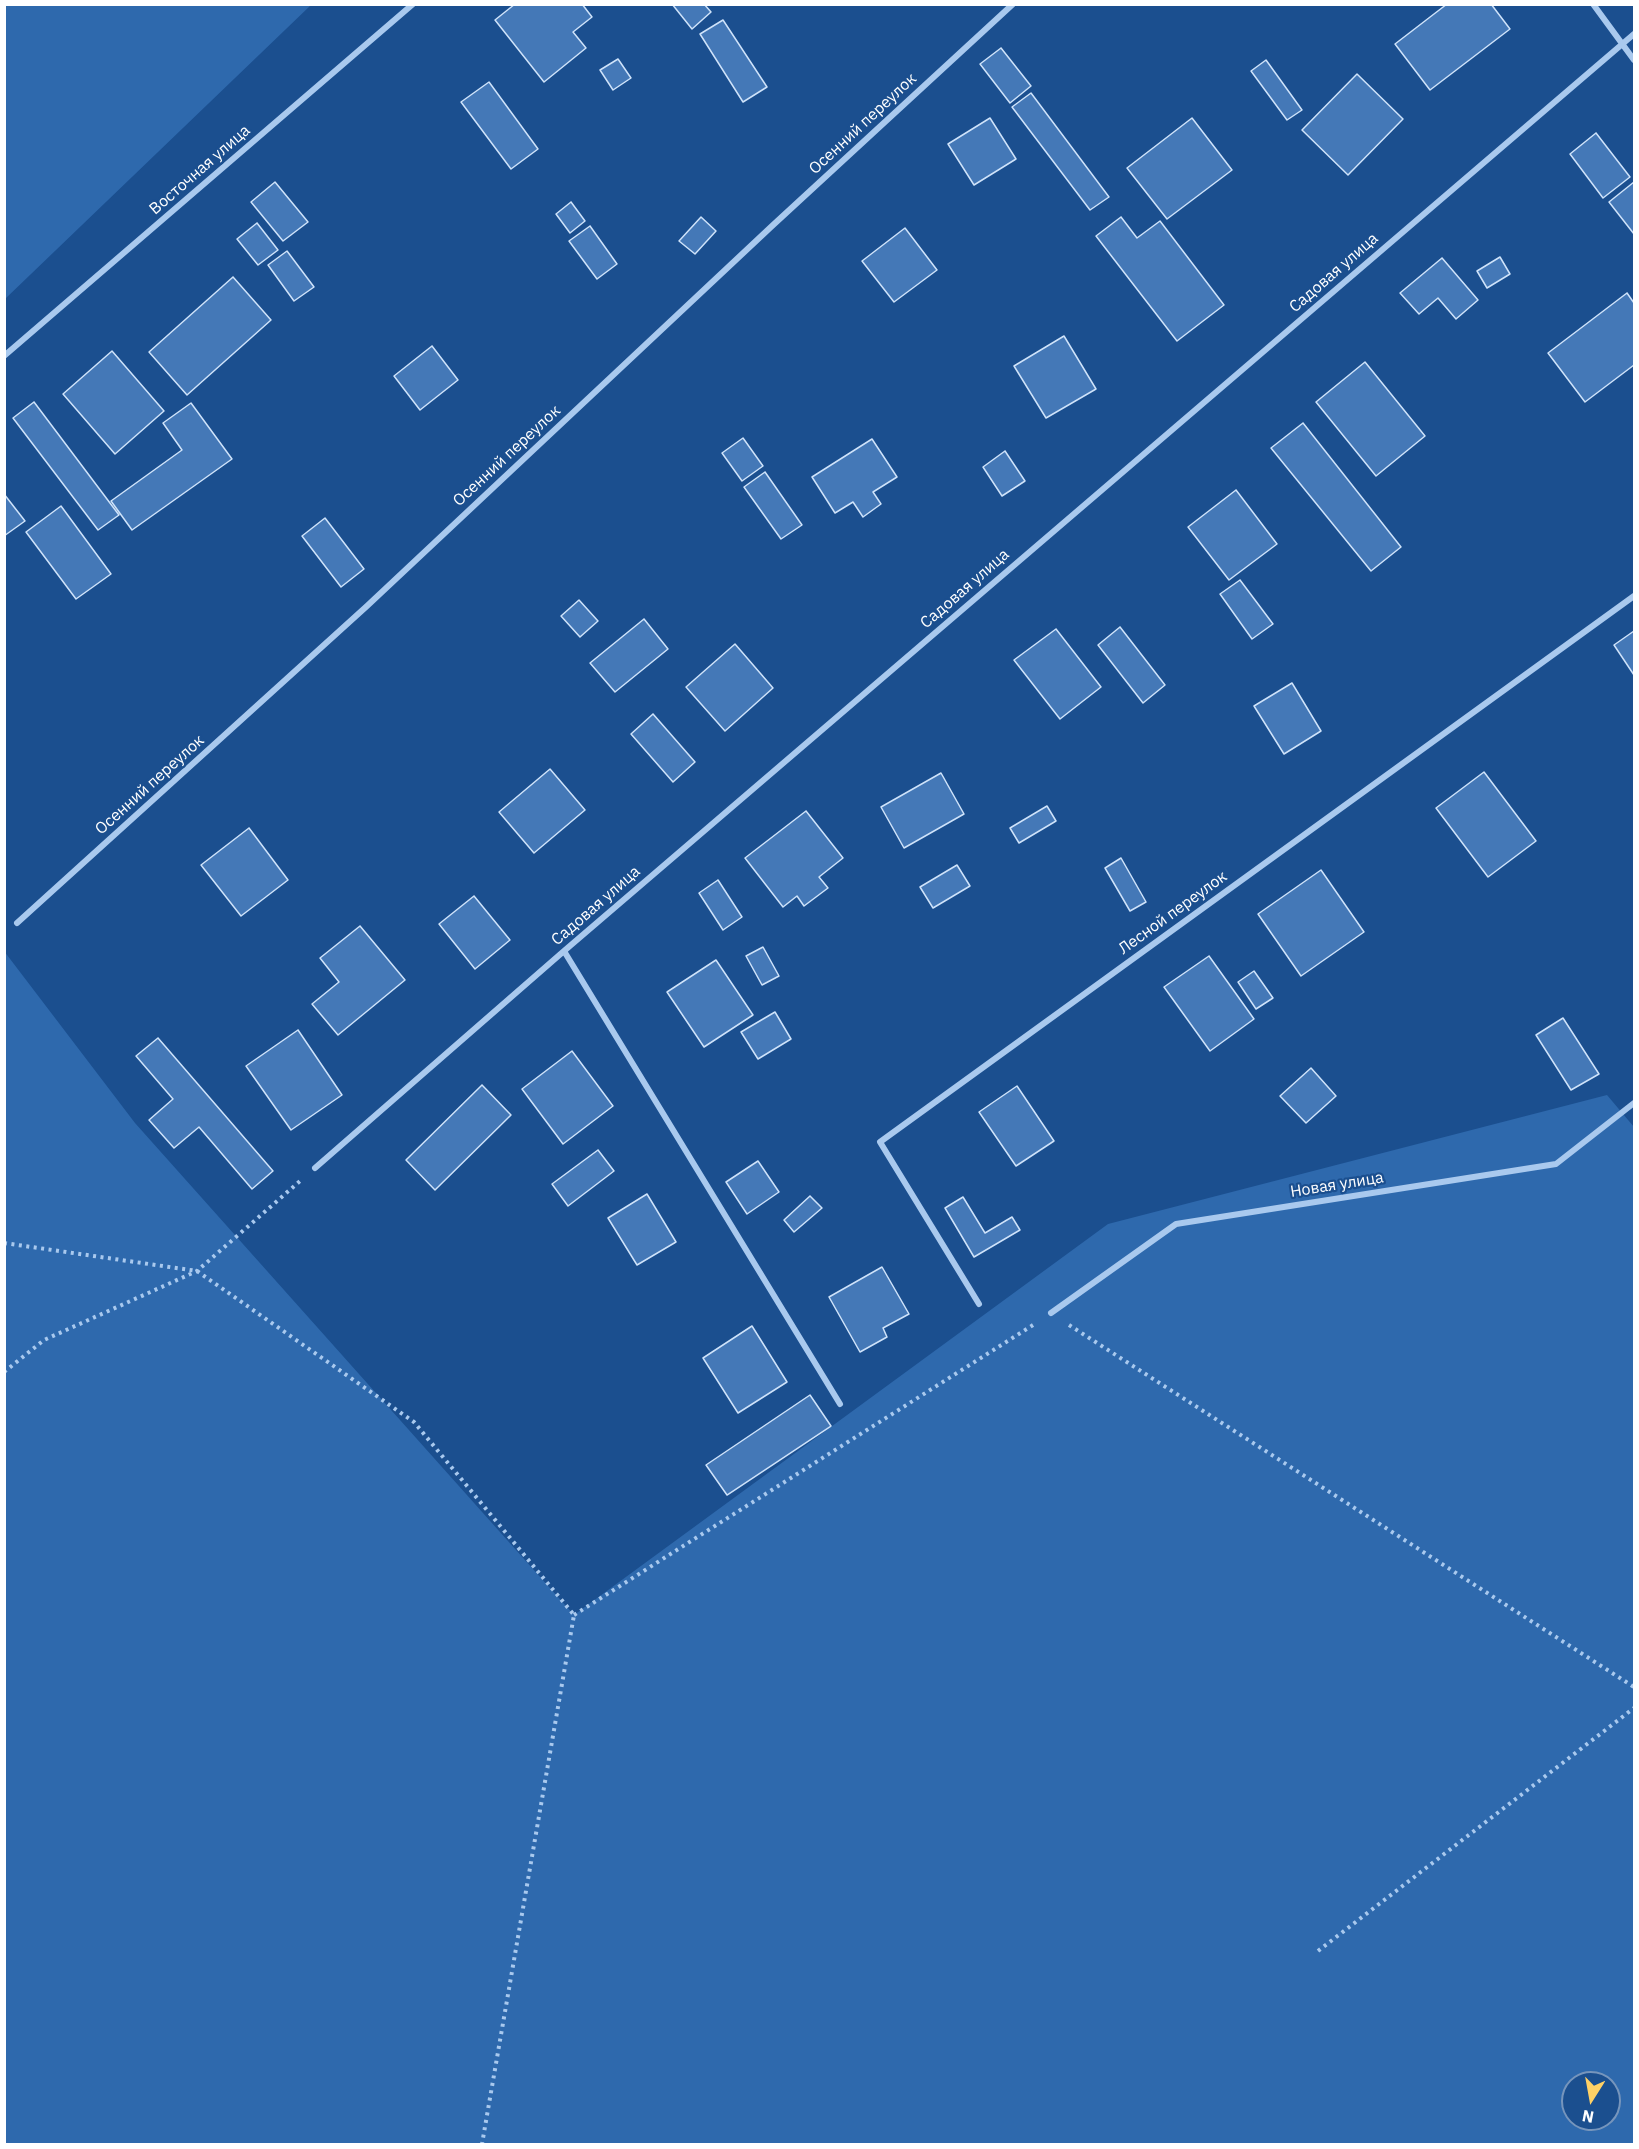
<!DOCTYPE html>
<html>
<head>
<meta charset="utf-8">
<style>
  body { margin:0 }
  #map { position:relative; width:1639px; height:2149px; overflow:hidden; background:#1b4f8f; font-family:"IBM Plex Sans",sans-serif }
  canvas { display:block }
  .frame { position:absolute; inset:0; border:6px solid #fff; pointer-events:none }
  .north { position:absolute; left:1561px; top:2071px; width:60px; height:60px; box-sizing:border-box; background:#1b4f8f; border:2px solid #7695bc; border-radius:50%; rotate:191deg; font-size:16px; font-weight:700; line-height:24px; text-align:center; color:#fff }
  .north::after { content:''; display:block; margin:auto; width:21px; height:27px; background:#ffd166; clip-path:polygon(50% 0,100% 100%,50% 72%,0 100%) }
</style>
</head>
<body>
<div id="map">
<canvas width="1639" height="2149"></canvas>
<div class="frame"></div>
<div class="north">N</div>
</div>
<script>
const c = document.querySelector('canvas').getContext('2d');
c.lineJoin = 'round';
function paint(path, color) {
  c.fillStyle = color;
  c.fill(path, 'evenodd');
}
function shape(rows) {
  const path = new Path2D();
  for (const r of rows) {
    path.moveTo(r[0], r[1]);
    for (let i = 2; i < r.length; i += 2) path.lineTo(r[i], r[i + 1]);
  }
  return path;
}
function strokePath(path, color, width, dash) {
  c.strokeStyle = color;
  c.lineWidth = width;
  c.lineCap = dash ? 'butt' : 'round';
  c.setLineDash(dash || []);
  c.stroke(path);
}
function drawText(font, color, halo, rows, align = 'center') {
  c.font = font + ' "IBM Plex Sans",sans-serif';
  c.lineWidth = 4.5;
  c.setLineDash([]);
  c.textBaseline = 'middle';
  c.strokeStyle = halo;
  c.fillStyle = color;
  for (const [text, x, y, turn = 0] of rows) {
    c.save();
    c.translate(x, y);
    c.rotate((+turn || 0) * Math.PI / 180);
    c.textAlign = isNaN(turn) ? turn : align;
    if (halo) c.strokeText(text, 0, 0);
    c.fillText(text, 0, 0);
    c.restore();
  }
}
paint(shape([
  [5,4,311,4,311,5,5,299],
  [4,951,135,1123,574,1615,1108,1224,1607,1095,1634,1127,1634,2144,5,2144],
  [1573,2083,1609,2083,1609,2119,1573,2119]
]), '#2e69ad');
const building = shape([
  [515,4,582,4,592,17,573,32,586,48,544,82,495,20,515,4],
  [672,4,704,4,711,12,692,29,672,4],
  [1447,4,1491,4,1510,29,1430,90,1395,44,1447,4],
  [723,20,767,87,743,102,700,34,723,20],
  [1001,48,1031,86,1010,103,980,64,1001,48],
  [618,59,631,78,613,90,600,70,618,59],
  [1266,60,1302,110,1287,120,1251,71,1266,60],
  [1357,74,1403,119,1348,175,1302,130,1357,74],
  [489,82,538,149,511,169,461,102,489,82],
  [1031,93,1109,197,1090,210,1012,107,1031,93],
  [990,118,1016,159,974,185,948,144,990,118],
  [1192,118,1232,170,1167,219,1127,168,1192,118],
  [1596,133,1630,177,1603,198,1570,154,1596,133],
  [275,182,308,222,283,241,251,202,275,182],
  [1634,182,1634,234,1609,202,1634,182],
  [571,202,585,221,570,233,556,214,571,202],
  [701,217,716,231,695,254,679,241,701,217],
  [1121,217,1137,238,1160,221,1224,305,1177,341,1096,236,1121,217],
  [257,223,278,250,258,265,237,239,257,223],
  [590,226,617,264,597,279,569,241,590,226],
  [905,228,937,270,894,302,862,261,905,228],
  [287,251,314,287,294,301,268,265,287,251],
  [1500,257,1510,274,1487,288,1477,271,1500,257],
  [1442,258,1478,300,1456,319,1438,298,1419,314,1400,293,1442,258],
  [233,277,271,320,187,395,149,352,233,277],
  [1627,293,1634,303,1634,365,1585,402,1548,353,1627,293],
  [1064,336,1096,389,1046,418,1014,366,1064,336],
  [432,346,458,380,420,410,394,376,432,346],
  [112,351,164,411,115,454,63,394,112,351],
  [1365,362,1425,436,1376,476,1316,402,1365,362],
  [34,402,119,515,98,530,13,418,34,402],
  [191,403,232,459,132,530,111,501,182,450,163,423,191,403],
  [1303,423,1401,547,1371,571,1271,448,1303,423],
  [743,438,763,466,742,481,722,453,743,438],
  [872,439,897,477,873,492,881,504,863,517,853,502,835,513,812,477,872,439],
  [1005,451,1025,481,1002,496,983,467,1005,451],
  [765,472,802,525,781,539,744,487,765,472],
  [1236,490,1277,544,1229,580,1188,527,1236,490],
  [4,494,25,521,4,536,4,494],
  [61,506,111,574,76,599,26,532,61,506],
  [325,518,364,569,341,587,302,536,325,518],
  [1240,580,1273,624,1252,639,1220,594,1240,580],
  [579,600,598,621,580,637,561,616,579,600],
  [644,619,668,649,615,692,590,663,644,619],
  [1120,627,1165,685,1143,703,1098,645,1120,627],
  [1056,629,1101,687,1060,719,1014,660,1056,629],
  [1634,631,1634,675,1614,645,1634,631],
  [735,644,773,688,725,731,686,687,735,644],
  [1292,683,1321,731,1284,754,1254,706,1292,683],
  [653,714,695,762,673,782,631,734,653,714],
  [550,769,585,810,534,853,499,812,550,769],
  [1484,772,1536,841,1488,877,1436,808,1484,772],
  [941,773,964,814,904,848,881,807,941,773],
  [1047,806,1056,821,1019,843,1010,828,1047,806],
  [806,811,843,858,819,877,828,888,804,906,797,896,783,907,745,858,806,811],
  [249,828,288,880,241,916,201,865,249,828],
  [1121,858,1146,902,1130,911,1105,868,1121,858],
  [957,865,970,886,933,908,920,887,957,865],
  [1321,870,1364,932,1301,976,1258,914,1321,870],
  [718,880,742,917,723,930,699,893,718,880],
  [474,896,510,940,475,969,439,924,474,896],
  [360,926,405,980,338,1035,312,1004,339,982,320,958,360,926],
  [763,947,779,976,762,985,746,956,763,947],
  [1209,956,1254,1019,1210,1051,1164,987,1209,956],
  [716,960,753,1015,704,1047,667,992,716,960],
  [1254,971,1273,998,1256,1009,1238,982,1254,971],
  [775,1012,791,1039,758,1059,741,1032,775,1012],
  [1563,1018,1599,1074,1571,1090,1536,1035,1563,1018],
  [298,1030,342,1095,291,1130,246,1066,298,1030],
  [158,1038,273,1171,252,1189,199,1127,174,1148,149,1120,173,1099,136,1056,158,1038],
  [572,1051,613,1106,563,1144,522,1089,572,1051],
  [1311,1068,1336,1096,1306,1123,1280,1096,1311,1068],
  [482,1085,511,1115,435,1190,406,1160,482,1085],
  [1017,1086,1054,1141,1016,1166,979,1112,1017,1086],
  [598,1150,614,1171,568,1206,552,1184,598,1150],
  [758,1161,779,1192,747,1214,726,1182,758,1161],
  [647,1194,676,1242,637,1265,608,1218,647,1194],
  [810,1196,822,1208,794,1232,784,1220,810,1196],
  [963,1197,985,1233,1012,1217,1020,1230,974,1257,945,1208,963,1197],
  [882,1267,909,1314,883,1328,887,1337,860,1352,829,1297,882,1267],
  [752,1326,787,1382,738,1413,703,1358,752,1326],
  [810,1395,831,1426,727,1495,706,1465,810,1395]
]);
paint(building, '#4478b7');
strokePath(building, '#cfe3fa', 1.5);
strokePath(shape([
  [4,1243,197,1271,414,1422,574,1615,482,2144],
  [1069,1325,1634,1687],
  [4,1372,44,1340,197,1271,300,1181],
  [574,1615,1033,1325],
  [1318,1951,1634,1708]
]), '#a9c9ee', 4, [3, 4.5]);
strokePath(shape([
  [1593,4,1634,60],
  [4,356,413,4],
  [17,923,367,606,772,226,1013,4],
  [564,951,840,1404],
  [315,1168,564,951,1634,34],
  [979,1304,880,1142,1634,596],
  [1051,1313,1176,1224,1556,1164,1634,1103]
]), '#a9c9ee', 6);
drawText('16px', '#fff', '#1b4f8f', [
  ["Осенний переулок",863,124,-43],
  ["Восточная улица",200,170,-41],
  ["Садовая улица",1334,273,-41],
  ["Осенний переулок",507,456,-43],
  ["Садовая улица",965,589,-41],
  ["Осенний переулок",150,785,-42],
  ["Садовая улица",596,906,-41],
  ["Лесной переулок",1173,913,-36],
  ["Новая улица",1337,1185,-9]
]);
</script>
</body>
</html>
